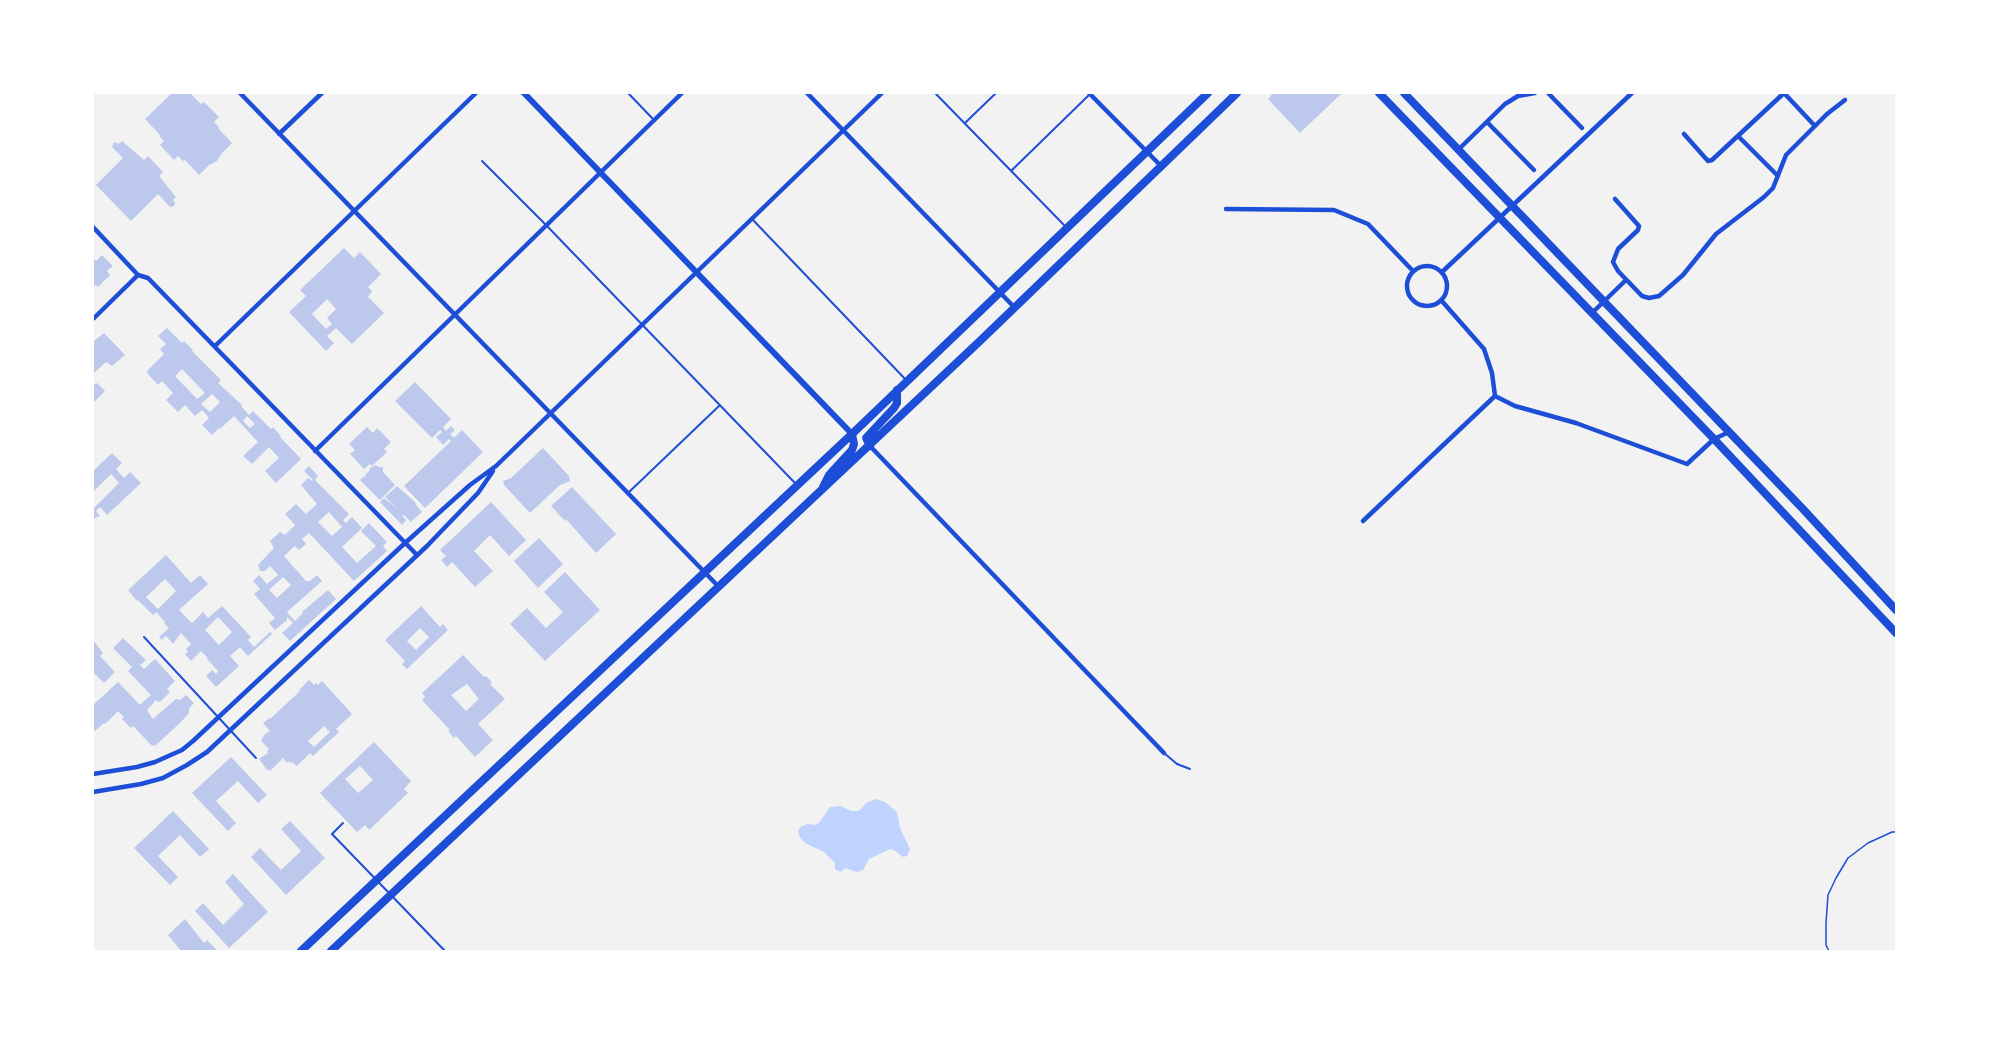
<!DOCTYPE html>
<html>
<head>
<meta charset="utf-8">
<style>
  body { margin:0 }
  #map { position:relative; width:1989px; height:1044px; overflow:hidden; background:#f2f2f2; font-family:"Fira Sans",sans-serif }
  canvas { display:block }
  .frame { position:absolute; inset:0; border:94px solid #fff; pointer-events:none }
</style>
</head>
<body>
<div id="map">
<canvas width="1989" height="1044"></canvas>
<div class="frame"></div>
</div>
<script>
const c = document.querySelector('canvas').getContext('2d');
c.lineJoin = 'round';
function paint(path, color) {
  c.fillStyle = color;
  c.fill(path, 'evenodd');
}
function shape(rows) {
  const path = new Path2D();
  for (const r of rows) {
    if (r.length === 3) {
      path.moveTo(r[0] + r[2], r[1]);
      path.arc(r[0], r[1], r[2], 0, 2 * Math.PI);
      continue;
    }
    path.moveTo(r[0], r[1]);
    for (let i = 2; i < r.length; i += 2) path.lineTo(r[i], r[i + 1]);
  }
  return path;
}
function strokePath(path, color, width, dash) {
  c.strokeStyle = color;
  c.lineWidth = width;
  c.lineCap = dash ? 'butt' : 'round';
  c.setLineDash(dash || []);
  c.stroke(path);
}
paint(shape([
  [876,799,885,802,897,812,900,828,910,849,907,856,903,857,894,850,890,849,869,859,863,870,857,872,845,868,841,872,835,869,835,863,824,852,805,843,799,836,798,830,802,826,808,824,814,825,819,823,830,807,841,806,851,811,859,811,866,803]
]), '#bfd3fe');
paint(shape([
  [172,93,190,93,201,104,204,102,219,117,214,122,219,127,218,128,232,143,222,153,217,161,209,165,199,175,185,160,183,161,178,156,174,160,160,145,164,141,159,136,160,135,145,119],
  [1273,93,1342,93,1300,133,1268,99],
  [122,141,144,160,148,156,163,172,159,176,176,197,173,200,175,203,174,206,170,207,158,194,131,221,96,185,123,158,112,147,114,142,119,144],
  [344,248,354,258,360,252,381,274,368,287,372,291,368,297,384,313,352,344,336,328,327,336,334,343,326,351,289,312,306,296,300,290],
  [327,299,336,309,327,318,332,324,326,329,312,314],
  [102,255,113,266,107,271,110,275,98,287,96,285,93,287,93,258,96,261],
  [167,328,182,343,184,341,193,350,192,351,221,380,218,383,242,405,241,406,249,415,253,411,271,429,273,427,281,436,280,437,301,459,276,483,265,471,279,458,269,447,252,464,243,456,258,442,234,416,220,429,219,428,212,435,202,425,209,418,202,410,195,416,185,405,178,412,166,400,173,393,162,381,158,385,148,374,147,371,164,354,160,349,166,344,158,336],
  [182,369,205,393,197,399,175,376],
  [212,394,220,402,210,412,201,404],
  [247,416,255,424,250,428,243,421],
  [104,333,125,355,112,366,106,362,93,374,93,342],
  [415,382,451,419,443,427,446,431,451,426,455,430,450,434,454,438,462,430,483,452,425,508,404,486,451,441,449,439,443,445,436,437,442,432,440,430,432,438,395,401],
  [97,383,105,391,93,403,93,384,94,385],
  [367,427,373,433,377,428,391,442,384,449,387,452,372,466,370,464,364,469,350,454,355,450,349,444],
  [543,448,569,476,570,481,560,485,530,513,504,485,503,481,511,478],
  [112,453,122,463,116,469,124,478,130,472,141,483,107,515,100,507,96,511,100,516,93,519,93,509,119,483,111,474,93,492,93,471],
  [376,465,378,467,383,467,383,472,395,485,380,500,360,480,364,476,366,479,365,475,370,470,369,469],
  [309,466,318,476,315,480,349,514,343,520,346,523,352,517,362,528,342,547,357,563,376,546,361,531,369,523,387,542,383,546,387,551,354,581,309,533,302,539,306,544,299,550,295,546,284,556,306,581,310,581,317,575,322,581,287,612,295,621,303,613,302,612,328,590,336,599,290,641,282,633,293,623,287,617,287,620,275,630,269,623,275,618,254,594,260,589,253,581,259,575,267,584,278,575,270,566,265,571,260,571,258,565,274,548,270,541,280,532,285,535,295,525,285,514,296,504,306,514,317,504,301,485,308,478,312,481,313,480,304,471],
  [329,512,342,527,332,536,318,522],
  [283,577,291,585,277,598,269,590],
  [397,486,416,503,415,504,422,512,411,522,404,515,402,516,406,520,402,525,380,502,384,498,398,509,385,497],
  [572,487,616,534,596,553,566,519,565,521,551,506],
  [491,502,526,540,509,556,490,535,474,551,493,571,475,587,452,562,447,567,441,560,446,556,440,550],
  [539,538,563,564,538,588,514,561],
  [166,555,191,583,200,575,208,584,179,610,192,623,203,612,208,618,222,606,251,637,248,640,254,647,270,632,272,634,248,656,240,647,230,656,239,666,216,687,206,676,212,670,216,674,218,671,207,659,208,658,201,651,191,661,185,654,188,652,186,649,191,644,181,633,173,644,166,636,162,640,159,637,169,628,164,623,165,622,156,612,153,615,138,600,137,601,128,590],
  [165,579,176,591,158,609,146,597],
  [218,617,232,632,219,645,205,630],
  [565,572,600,610,545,661,510,624,527,608,546,628,563,612,544,592],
  [421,606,440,627,443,624,448,630,407,669,402,664,405,661,385,640],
  [420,628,429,637,416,650,407,641],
  [123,638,146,660,140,665,144,669,155,659,175,681,167,689,170,692,161,701,158,702,156,700,147,710,153,719,176,699,180,700,186,695,194,703,189,709,189,713,181,722,155,746,153,745,152,746,133,726,131,728,122,719,124,717,118,711,105,724,104,723,95,731,93,731,93,705,118,682,139,704,141,704,151,695,128,671,132,667,113,648],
  [93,640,103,653,100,656,115,672,104,683,93,672],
  [463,655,484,677,486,676,492,682,490,684,505,699,478,724,493,740,475,757,456,736,454,738,448,731,450,730,422,700,425,697,422,693],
  [467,684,479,699,466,711,451,695],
  [309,680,314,685,316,683,318,685,322,681,352,714,336,729,339,732,313,756,310,753,297,766,292,762,290,763,288,761,287,763,283,758,270,771,268,769,267,770,259,759,268,753,267,751,269,749,261,741,264,735,270,731,263,723,269,718,270,719,300,691,299,690],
  [324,726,330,732,314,747,308,741],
  [374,742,411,781,404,789,408,793,369,830,365,825,357,832,320,793],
  [360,766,373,780,358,793,345,779],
  [231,757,267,795,258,803,238,781,216,801,236,823,228,831,192,793],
  [173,811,209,849,200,857,180,835,158,856,178,877,170,885,134,848],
  [290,821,325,858,286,895,251,857,260,848,281,870,301,851,281,829],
  [233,874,268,912,229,948,195,911,203,903,223,925,244,904,225,882],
  [185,919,204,943,207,940,218,951,181,951,168,935]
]), '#bdc9ec');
strokePath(shape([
  [1829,951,1826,945,1826,923,1828,895,1836,878,1848,858,1868,843,1892,832,1896,832]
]), '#1d4ed8', 1.5);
strokePath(shape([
  [628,93,653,119],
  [935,93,1065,226],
  [965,123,996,93],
  [482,161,546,225,795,483],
  [1011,171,1090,94],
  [753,220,907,381],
  [628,493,719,406],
  [144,637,256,758],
  [1164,753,1177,764,1190,769],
  [343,823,332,834,445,951]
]), '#1d4ed8', 2);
strokePath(shape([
  [240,93,718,586],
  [807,93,1015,308],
  [1089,93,1162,167],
  [1548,93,1582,128],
  [1784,93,1815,126],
  [1487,122,1534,170],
  [279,134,322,93],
  [1684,134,1708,161,1712,160,1784,93],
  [1738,136,1778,176],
  [1458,150,1505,104,1518,96,1535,93],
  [1615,199,1639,226,1638,230,1618,249,1613,262,1618,271,1642,296,1649,298,1659,296,1683,275,1716,234,1764,197,1773,188,1786,155,1827,114,1845,100],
  [1226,209,1334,210,1368,224,1413,271],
  [93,227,138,275,148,278,417,555],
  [1427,286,20],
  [1442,272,1632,93],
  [1441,300,1484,349,1492,373,1495,396,1515,406,1576,423,1687,464,1714,439,1729,432],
  [1592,313,1626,280],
  [93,319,138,275],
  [215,346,476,93],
  [870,446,1164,753],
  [315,451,682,93],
  [1363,521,1495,396],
  [93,774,137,767,155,762,182,750,193,741,405,543,470,485,496,466,882,93],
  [93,792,141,784,163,778,187,765,207,752,427,546,478,493,493,471]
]), '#1d4ed8', 4.5);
strokePath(shape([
  [524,93,852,434]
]), '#1d4ed8', 6);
strokePath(shape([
  [1379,93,1714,439,1896,633],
  [1404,93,1802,508,1896,610],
  [870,446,866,438,894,408,897,403,897,390],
  [823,487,829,475,852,450,854,444,852,434],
  [301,951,852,434,1208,93],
  [331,951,981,340,1237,93]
]), '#1d4ed8', 8);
</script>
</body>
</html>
